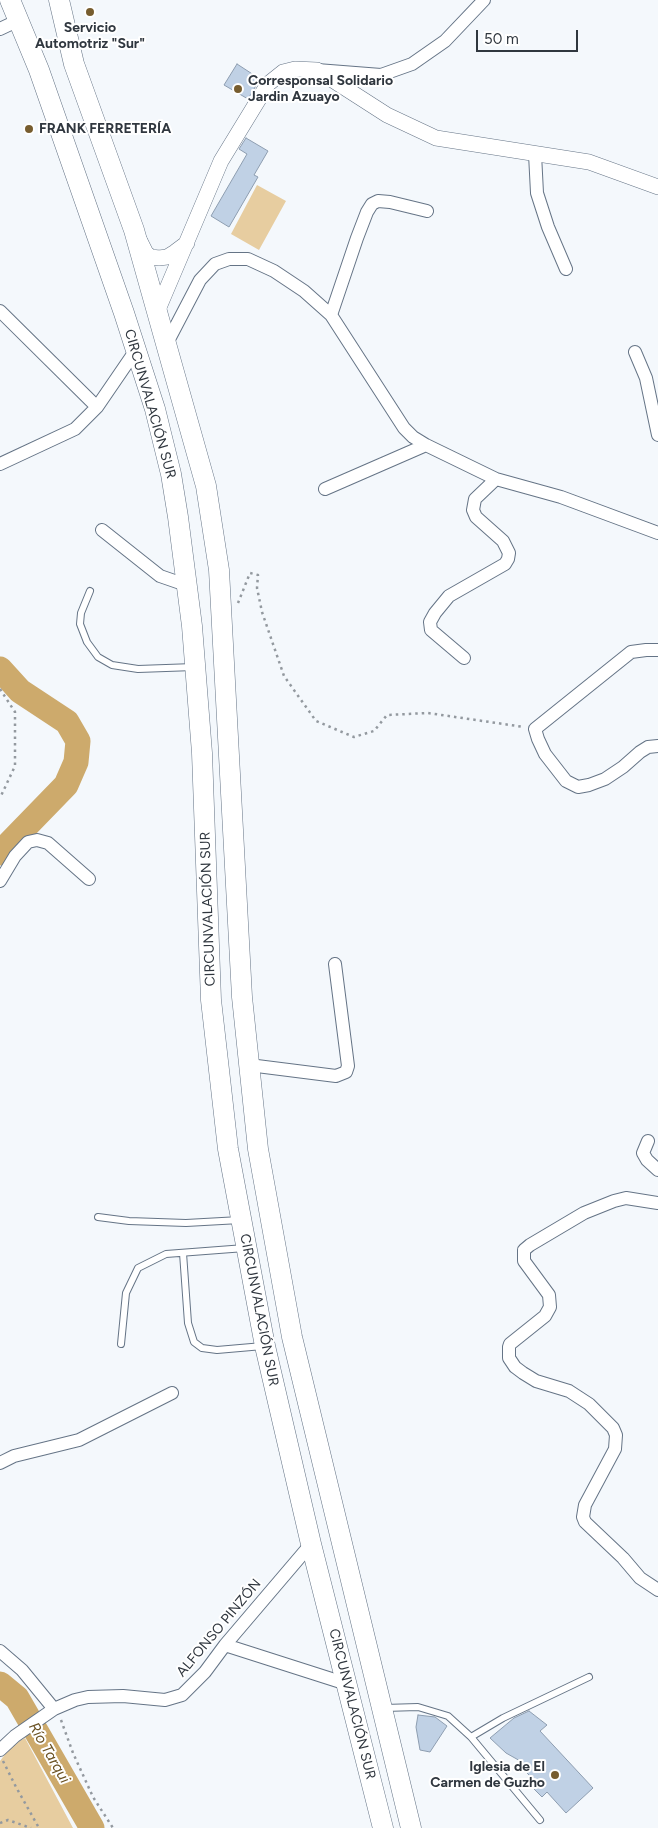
<!DOCTYPE html>
<html>
<head>
<meta charset="utf-8">
<style>
  body { margin:0 }
  #map { position:relative; width:658px; height:1828px; overflow:hidden; background:#f4f8fc; font-family:Figtree,sans-serif }
  canvas { display:block }
  .scale { position:absolute; left:476px; top:30px; width:102px; height:22px; box-sizing:border-box; border:2px solid #30373f; border-top:0; padding-left:6px; font-size:15px; line-height:18px; white-space:nowrap; color:#30373f; -webkit-text-stroke:4px #fff; paint-order:stroke }
</style>
</head>
<body>
<div id="map">
<canvas width="658" height="1828"></canvas>
<div class="scale">50 m</div>
</div>
<script>
const c = document.querySelector('canvas').getContext('2d');
c.lineJoin = 'round';
function paint(path, color) {
  c.fillStyle = color;
  c.fill(path, 'evenodd');
}
function shape(rows) {
  const path = new Path2D();
  for (const r of rows) {
    path.moveTo(r[0], r[1]);
    for (let i = 2; i < r.length; i += 2) path.lineTo(r[i], r[i + 1]);
  }
  return path;
}
function strokePath(path, color, width, dash) {
  c.strokeStyle = color;
  c.lineWidth = width;
  c.lineCap = dash ? 'butt' : 'round';
  c.setLineDash(dash || []);
  c.stroke(path);
}
function drawText(font, color, halo, rows, align = 'center') {
  c.font = font + ' Figtree,sans-serif';
  c.lineWidth = 4;
  c.setLineDash([]);
  c.textBaseline = 'middle';
  c.strokeStyle = halo;
  c.fillStyle = color;
  for (const [text, x, y, turn = 0] of rows) {
    c.save();
    c.translate(x, y);
    c.rotate((+turn || 0) * Math.PI / 180);
    c.textAlign = isNaN(turn) ? turn : align;
    if (halo) c.strokeText(text, 0, 0);
    c.fillText(text, 0, 0);
    c.restore();
  }
}
paint(shape([
  [257,185,286,201,259,250,231,234],
  [25,1738,73,1828,0,1828,0,1761,12,1745]
]), '#e7cda0');
strokePath(shape([
  [0,669,20,691,67,722,78,741,76,762,66,785,0,853],
  [0,1684,17,1698,92,1828]
]), '#cdaa6c', 25);
const building = shape([
  [237,64,260,79,248,99,224,85,237,64],
  [246,138,268,151,254,175,258,177,229,227,211,216,247,154,239,149,246,138],
  [529,1711,547,1725,540,1731,593,1788,566,1813,547,1792,542,1797,534,1789,538,1785,519,1764,522,1762,506,1753,490,1738,514,1718,529,1711],
  [418,1715,435,1717,447,1726,430,1752,420,1750,416,1727,418,1715]
]);
paint(building, '#c0d1e5');
strokePath(building, '#8d9db0', 1);
const service = shape([
  [90,591,81,613,80,624,87,642,98,657,112,665,138,669,194,667],
  [98,1217,129,1221,186,1223,240,1220],
  [183,1253,188,1323,194,1342,202,1348,217,1350,263,1346],
  [121,1344,126,1293,138,1268,166,1254,245,1248],
  [384,1708,418,1707,448,1716,471,1737,540,1820],
  [471,1737,503,1718,589,1677]
]);
const minor = shape([
  [0,29,19,20],
  [317,70,381,75,412,64,445,41,484,0],
  [535,154,537,193,548,227,566,269],
  [0,311,97,407],
  [331,315,357,238,367,212,372,204,378,201,390,202,427,211],
  [166,345,200,280,215,264,229,259,248,259,274,271,304,291,331,315,404,428,413,437,426,445,496,479,561,497,658,533],
  [635,352,646,378,658,435],
  [0,464,75,429,97,407,136,350],
  [325,489,426,445],
  [102,530,160,576,186,585],
  [658,650,646,650,631,652,535,729,538,739,545,754,566,781,578,787,589,785,605,779,623,767,640,752,648,747,658,746],
  [464,658,431,630,430,622,435,613,449,596,505,564,508,559,509,553,503,541,476,517,473,510,475,499,496,479],
  [0,881,15,856,28,842,37,840,48,843,89,879],
  [249,1065,336,1076,346,1072,348,1066,335,964],
  [648,1141,643,1153,647,1160,658,1170],
  [658,1203,626,1198,614,1201,584,1213,530,1245,524,1250,524,1261,549,1295,550,1307,545,1316,510,1344,509,1347,509,1358,515,1367,523,1373,536,1381,569,1391,589,1404,613,1428,616,1435,615,1449,585,1505,583,1517,585,1522,623,1558,640,1578,658,1590],
  [0,1463,14,1456,79,1440,172,1393],
  [225,1645,347,1684],
  [0,1651,22,1670,54,1709],
  [0,1750,15,1736,54,1709,75,1700,88,1697,123,1696,165,1700,182,1695,205,1672,225,1645,311,1544]
]);
const tertiary = shape([
  [140,241,146,253,151,257,159,258,167,257,175,252,187,243],
  [157,312,221,161,268,84,283,72,295,69,317,70,387,115,436,138,589,162,658,187]
]);
const trunk = shape([
  [10,0,39,70,124,313,155,409,171,474,178,517,192,626,202,753,211,1000,228,1149,265,1346,311,1544,383,1828],
  [59,0,74,64,134,230,206,486,219,570,242,997,258,1149,292,1337,411,1828]
]);
strokePath(service, '#657486', 8);
strokePath(minor, '#657486', 14);
strokePath(tertiary, '#657486', 16);
strokePath(trunk, '#657486', 21);
strokePath(shape([
  [238,603,250,573,258,575,257,588,262,612,284,676,316,721,354,737,374,731,387,715,428,713,524,727],
  [0,689,15,712,15,766,0,798],
  [61,1720,73,1753,93,1797,113,1828],
  [3,1761,16,1787,39,1828],
  [0,1823,8,1820,31,1828]
]), '#93999f', 2.5, [2.5, 4]);
strokePath(service, '#fff', 6);
strokePath(minor, '#fff', 12);
strokePath(tertiary, '#fff', 15);
strokePath(trunk, '#fff', 20);
for (const [x, y, r, color] of [
  [90,12,5,"#775d2f"],
  [238,89,5,"#775d2f"],
  [29,129,5,"#775d2f"],
  [555,1775,5,"#775d2f"]
]) {
  const dot = new Path2D();
  dot.arc(x, y, r, 0, 2 * Math.PI);
  c.fillStyle = color;
  c.fill(dot);
  strokePath(dot, '#fff', 2);
}
drawText('bold 14px', '#30373f', '#fff', [
  ["Servicio",90,28,"center"],
  ["Automotriz \"Sur\"",90,44,"center"],
  ["Corresponsal Solidario",248,81],
  ["Jardin Azuayo",248,97],
  ["FRANK FERRETERÍA",39,129],
  ["Iglesia de El",545,1767,"right"],
  ["Carmen de Guzho",545,1783,"right"]
], 'left');
drawText('14px', '#30373f', '#fff', [
  ["CIRCUNVALACIÓN SUR",150,404,74],
  ["CIRCUNVALACIÓN SUR",208,909,-92],
  ["CIRCUNVALACIÓN SUR",259,1310,79],
  ["ALFONSO PINZÓN",219,1628,-50],
  ["CIRCUNVALACIÓN SUR",352,1704,76]
]);
drawText('italic 15px', '#6a5122', '#fff', [
  ["Río Tarqui",49,1753,60]
]);
</script>
</body>
</html>
